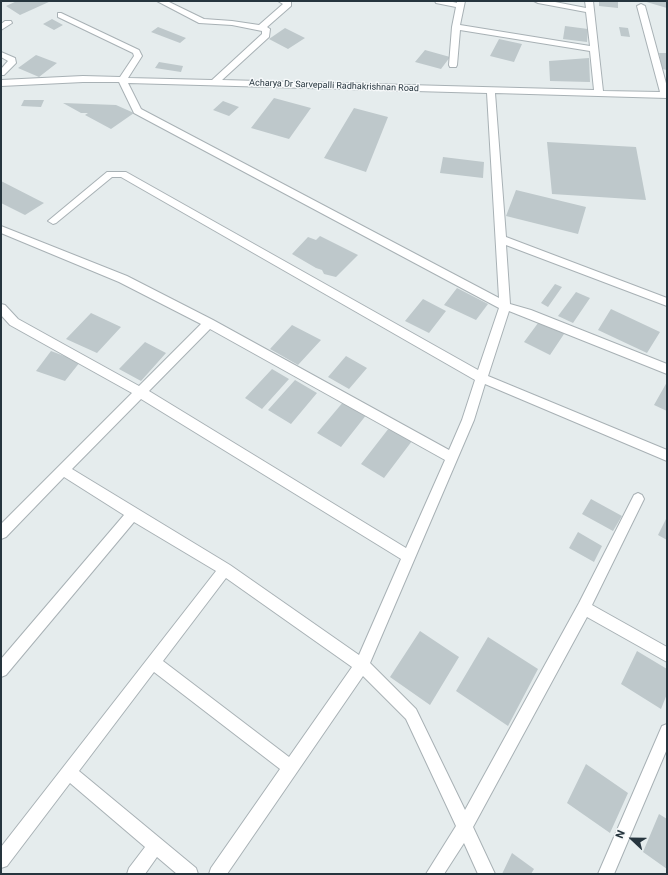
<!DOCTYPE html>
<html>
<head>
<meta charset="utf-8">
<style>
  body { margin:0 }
  #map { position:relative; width:668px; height:875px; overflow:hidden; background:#e5eced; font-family:Roboto,sans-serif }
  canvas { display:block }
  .frame { position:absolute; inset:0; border:2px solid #26353e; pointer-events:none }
  .north { position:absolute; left:612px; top:819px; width:40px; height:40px; -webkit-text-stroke:3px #f6f9fa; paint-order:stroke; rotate:292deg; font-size:11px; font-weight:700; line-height:16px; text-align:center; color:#26353e }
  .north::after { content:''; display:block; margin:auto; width:14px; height:18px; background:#26353e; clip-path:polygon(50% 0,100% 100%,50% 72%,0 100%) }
</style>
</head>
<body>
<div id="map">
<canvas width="668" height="875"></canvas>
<div class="frame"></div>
<div class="north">N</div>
</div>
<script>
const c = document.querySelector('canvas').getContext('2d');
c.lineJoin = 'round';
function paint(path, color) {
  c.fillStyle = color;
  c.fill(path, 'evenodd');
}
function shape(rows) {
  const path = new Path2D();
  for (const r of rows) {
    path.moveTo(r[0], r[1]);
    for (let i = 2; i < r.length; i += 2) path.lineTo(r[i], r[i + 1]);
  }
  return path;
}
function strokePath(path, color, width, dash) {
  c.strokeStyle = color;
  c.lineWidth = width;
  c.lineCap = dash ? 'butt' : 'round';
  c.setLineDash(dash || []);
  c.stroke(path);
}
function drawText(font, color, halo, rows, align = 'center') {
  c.font = font + ' Roboto,sans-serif';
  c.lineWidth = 3;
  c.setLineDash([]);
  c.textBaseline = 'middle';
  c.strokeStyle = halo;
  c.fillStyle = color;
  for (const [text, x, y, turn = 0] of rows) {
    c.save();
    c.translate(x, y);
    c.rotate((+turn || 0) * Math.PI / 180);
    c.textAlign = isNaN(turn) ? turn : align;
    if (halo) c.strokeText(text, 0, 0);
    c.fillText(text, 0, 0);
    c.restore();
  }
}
paint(shape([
  [17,1,51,1,20,15,6,6],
  [599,1,618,1,618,8,599,6],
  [643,1,667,1,667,8],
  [52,19,63,25,54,30,43,24],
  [565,26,588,29,587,42,563,39],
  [158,27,186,38,180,43,151,32],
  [619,27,628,28,630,37,621,36],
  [285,28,305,38,288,49,269,39],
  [499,39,522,44,514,62,490,56],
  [425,50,450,57,441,69,415,62],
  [659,53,667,53,667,70,662,69],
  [36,55,57,63,39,77,18,68],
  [589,58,590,82,550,81,549,61],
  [159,62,183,66,181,72,155,68],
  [274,98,311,108,289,139,251,128],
  [24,100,44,100,41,107,21,106],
  [223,101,239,107,229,116,213,110],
  [63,103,116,105,134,113,111,129,85,115,88,113,81,113],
  [354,108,388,117,366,172,324,158],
  [547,142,636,147,646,200,552,194],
  [443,157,484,162,483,178,440,173],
  [1,181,44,203,25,215,1,203],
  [516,190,586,207,578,234,506,216],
  [320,236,358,255,336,277,324,274,322,270,316,268,292,254,308,237,316,240],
  [555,284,562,287,548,307,541,303],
  [457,288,488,304,476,320,444,305],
  [576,292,590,298,573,323,558,316],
  [423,299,446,311,429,333,405,321],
  [611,309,660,332,647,353,598,330],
  [91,313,121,327,97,353,66,339],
  [541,319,566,331,550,355,524,342],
  [292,325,321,340,298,365,270,349],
  [145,342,166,353,141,381,119,369],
  [51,351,80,362,65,381,36,371],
  [346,356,367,368,349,389,328,377],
  [272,369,289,379,262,409,245,398],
  [295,380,317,393,291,424,268,410],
  [667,382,667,411,654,405],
  [344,401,367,414,341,447,317,433],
  [389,428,412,441,384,478,361,464],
  [591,499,622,516,613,531,582,514],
  [667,517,667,540,658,535],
  [578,532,602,546,594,562,569,548],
  [420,631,459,657,430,705,390,677],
  [488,637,538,669,508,726,456,691],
  [637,651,667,669,667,694,661,709,621,684],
  [586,764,628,793,610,833,567,803],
  [659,814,667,819,667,869,643,852],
  [512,853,534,869,531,874,502,874]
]), '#bec8cb');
const minor = shape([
  [157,1,167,1,204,19,232,21,259,25,283,4,278,1,291,2,291,6,267,27,270,29,269,37,222,80,594,90,590,51,460,30,457,65,456,67,450,67,449,65,452,27,456,7,436,3,435,1,449,1,457,3,457,1,465,1,460,25,590,46,586,12,538,3,534,1,550,1,586,8,585,1,593,1,603,91,660,92,637,6,641,4,645,6,667,87,667,98,495,93,506,237,667,298,667,306,506,245,510,304,531,310,667,364,667,374,509,311,488,376,667,450,667,461,485,384,474,420,370,663,416,709,465,810,579,603,634,495,638,493,642,495,644,499,592,605,667,647,667,662,587,617,473,827,495,874,478,874,464,843,444,874,426,874,456,826,406,719,363,676,227,874,209,874,211,868,280,769,154,672,79,771,196,868,198,874,177,874,157,857,145,874,127,874,129,868,145,847,70,783,7,866,1,868,1,847,216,571,134,522,6,675,1,677,1,659,124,515,64,477,6,537,1,539,1,524,132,393,10,325,1,315,1,304,5,305,18,319,139,386,201,324,119,282,1,233,1,226,127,276,213,320,449,450,462,420,475,380,121,177,112,177,56,223,53,224,48,221,107,172,126,172,478,370,499,308,134,113,119,82,83,82,1,86,1,80,83,76,120,77,134,56,133,53,58,17,58,13,61,13,139,50,142,56,128,78,212,80,262,34,262,31,232,25,199,23,157,1],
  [128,83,487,93,499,298,141,109,128,83],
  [210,329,445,460,406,548,149,391,210,329],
  [141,399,401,559,359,655,230,565,72,469,141,399],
  [226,578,352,667,289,757,163,661,226,578],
  [5,21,11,21,12,23,1,30,1,24,5,21],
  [1,52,15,58,16,63,4,75,1,75,1,69,8,61,1,57,1,52],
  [667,724,667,749,614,874,598,874,662,726,667,724]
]);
strokePath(minor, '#a8b1b5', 2);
paint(minor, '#fff');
drawText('9px', '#26353e', '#f6f9fa', [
  ["Acharya Dr Sarvepalli Radhakrishnan Road",334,86,2]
]);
</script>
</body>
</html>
